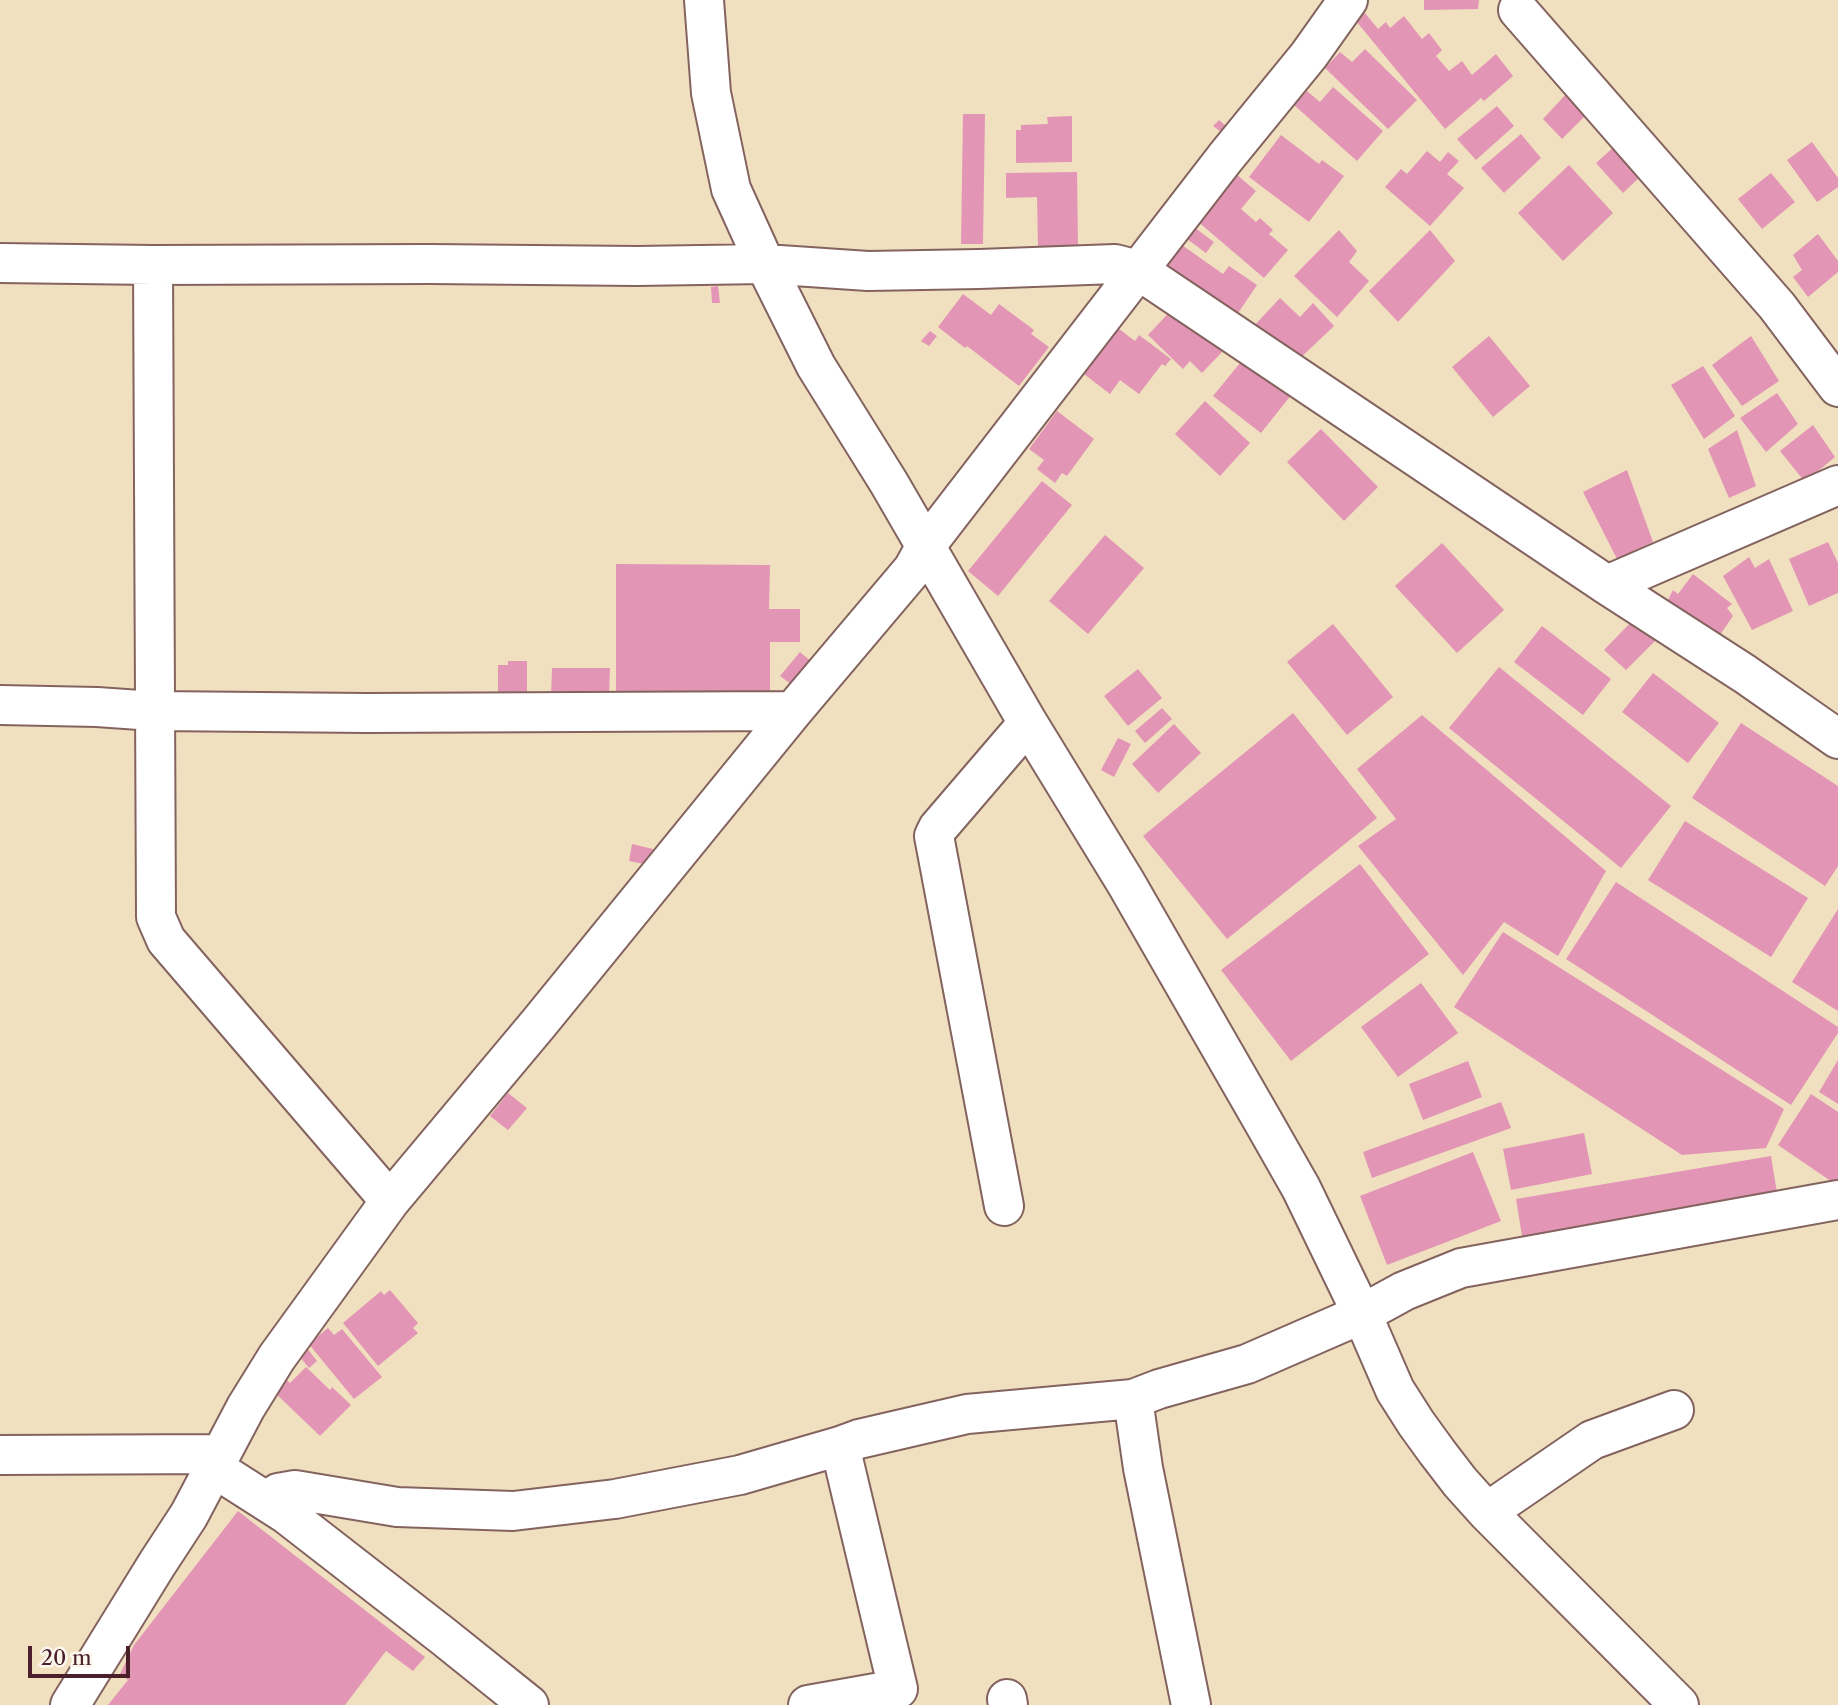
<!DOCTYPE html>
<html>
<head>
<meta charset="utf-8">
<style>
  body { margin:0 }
  #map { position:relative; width:1838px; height:1705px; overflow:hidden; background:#f0e0c0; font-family:"Libre Caslon Text",serif }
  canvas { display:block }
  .scale { position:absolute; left:28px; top:1646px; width:102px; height:32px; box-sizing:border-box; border:4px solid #4a1f2b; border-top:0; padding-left:9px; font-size:21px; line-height:24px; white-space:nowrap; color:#4a1f2b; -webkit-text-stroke:5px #fbf7ec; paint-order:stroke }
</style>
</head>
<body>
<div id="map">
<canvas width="1838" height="1705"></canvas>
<div class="scale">20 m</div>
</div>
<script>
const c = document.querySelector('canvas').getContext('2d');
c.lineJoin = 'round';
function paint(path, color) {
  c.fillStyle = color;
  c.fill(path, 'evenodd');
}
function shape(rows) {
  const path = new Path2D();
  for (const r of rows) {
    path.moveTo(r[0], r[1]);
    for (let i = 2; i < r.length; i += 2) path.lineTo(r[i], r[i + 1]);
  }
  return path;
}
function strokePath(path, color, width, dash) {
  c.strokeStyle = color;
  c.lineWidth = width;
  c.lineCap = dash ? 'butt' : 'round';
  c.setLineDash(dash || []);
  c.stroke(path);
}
paint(shape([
  [1424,0,1479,0,1478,9,1424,10],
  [1365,13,1378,29,1386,22,1390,28,1404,16,1422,39,1429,33,1442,50,1436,56,1449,71,1462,61,1472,75,1496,54,1513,76,1484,101,1481,98,1445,129,1356,21],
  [1365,49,1417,100,1388,129,1325,68,1340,52,1352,62],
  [1333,87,1383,131,1357,161,1294,105,1307,91,1320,102],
  [1567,93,1586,115,1562,139,1543,119],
  [1497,106,1514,126,1476,160,1457,139],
  [963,114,985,114,983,244,961,244],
  [1072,116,1072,162,1016,163,1016,130,1021,130,1021,125,1048,124,1047,117],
  [1219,120,1226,126,1221,132,1213,126],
  [1521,134,1541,158,1504,193,1481,168],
  [1281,135,1319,164,1322,160,1344,176,1309,222,1249,177],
  [1812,142,1838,178,1838,187,1817,202,1787,160],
  [1617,144,1644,173,1623,193,1596,163],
  [1427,151,1440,162,1448,152,1459,161,1447,174,1464,188,1430,226,1385,187,1401,169,1407,174],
  [1569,165,1613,213,1563,261,1518,213],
  [1077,172,1078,248,1038,248,1037,197,1006,198,1006,173],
  [1771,173,1795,202,1762,229,1738,199],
  [1236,174,1256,191,1241,209,1256,222,1260,218,1273,230,1269,234,1288,250,1264,278,1196,220],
  [1191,225,1214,242,1206,253,1183,236],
  [1339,230,1357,251,1349,262,1369,281,1337,317,1294,276],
  [1430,230,1455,261,1398,322,1369,291],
  [1818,234,1838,261,1838,272,1808,297,1793,277,1802,270,1793,255],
  [1179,243,1223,274,1229,266,1257,285,1232,322,1160,272],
  [718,286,720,303,712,303,711,287],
  [963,294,991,315,999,304,1034,330,1031,334,1049,347,1019,386,967,346,965,348,938,327],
  [1280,298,1300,317,1313,303,1334,326,1293,365,1253,327],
  [1175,306,1222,352,1202,373,1190,361,1183,369,1148,335],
  [1114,325,1135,341,1139,335,1171,359,1165,366,1162,364,1139,394,1120,380,1110,394,1080,371],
  [930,331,937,336,929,346,921,341],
  [1489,336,1530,386,1493,417,1452,367],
  [1751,336,1779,381,1742,406,1712,365],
  [1245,357,1292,394,1261,433,1213,396],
  [1703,366,1735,416,1704,439,1671,385],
  [1777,393,1798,424,1766,452,1740,418],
  [1205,401,1250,443,1220,476,1175,434],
  [1057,411,1094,439,1067,476,1062,473,1055,483,1037,469,1044,460,1029,449],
  [1813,425,1835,457,1805,482,1780,451],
  [1321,429,1378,487,1344,521,1287,462],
  [1737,430,1756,486,1729,498,1708,449],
  [1627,470,1653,542,1617,559,1583,492],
  [1042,481,1072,505,998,596,968,571],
  [1105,535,1144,568,1088,634,1049,601],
  [1828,542,1838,563,1838,593,1809,606,1789,559],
  [1442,543,1504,610,1457,653,1395,586],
  [1749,557,1755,568,1769,559,1793,611,1752,630,1723,576],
  [616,564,770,565,769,609,800,609,800,642,770,642,770,698,616,698],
  [1693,574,1732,604,1727,608,1733,616,1713,645,1665,606,1673,590,1678,594],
  [1636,617,1658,638,1626,670,1604,650],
  [1333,624,1393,697,1347,735,1287,662],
  [1542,626,1611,679,1583,715,1514,662],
  [800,652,813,663,795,687,780,676],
  [508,661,527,661,527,697,498,697,498,665,508,665],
  [1499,667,1671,806,1621,868,1449,728],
  [552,668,610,668,609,697,551,696],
  [1138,669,1162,698,1128,726,1104,696],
  [1653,673,1719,723,1688,763,1622,712],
  [1162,708,1172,719,1145,743,1135,731],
  [1293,713,1377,818,1227,939,1143,836],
  [1422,715,1606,871,1558,956,1504,922,1463,975,1358,846,1396,819,1357,769],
  [1741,723,1838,786,1838,866,1825,886,1692,798],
  [1174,724,1201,753,1158,793,1132,764],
  [1118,738,1131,744,1114,777,1101,770],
  [1685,821,1808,898,1771,957,1648,880],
  [632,844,653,849,649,865,629,861],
  [1360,864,1429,954,1291,1061,1221,970],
  [1616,882,1838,1027,1838,1033,1791,1105,1566,959],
  [1838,909,1838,1011,1792,982],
  [1503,932,1784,1109,1766,1148,1682,1155,1454,1007],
  [1421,983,1458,1033,1398,1077,1361,1027],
  [1838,1060,1838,1104,1819,1092],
  [1468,1061,1482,1097,1423,1120,1409,1084],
  [508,1093,527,1108,508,1130,490,1116],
  [1811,1094,1838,1112,1838,1186,1778,1145],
  [1501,1102,1511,1128,1372,1178,1363,1152],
  [1584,1133,1592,1174,1511,1190,1503,1149],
  [1473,1152,1501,1221,1387,1265,1360,1196],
  [1771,1156,1778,1199,1523,1242,1516,1199],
  [390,1290,418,1323,413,1328,418,1333,378,1366,343,1323,381,1291,384,1295],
  [328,1328,334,1335,342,1329,382,1377,354,1399,303,1337,311,1330,317,1337],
  [303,1343,317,1361,309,1368,294,1350],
  [306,1367,330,1390,332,1387,351,1405,320,1436,270,1388,282,1375,290,1383],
  [238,1511,425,1657,413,1671,386,1651,345,1705,108,1705,128,1680,120,1674,134,1645]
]), '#e295b4');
const minor = shape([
  [704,0,711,93,731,189,765,264,816,366,889,483,1028,723,1126,883,1264,1123,1301,1188,1362,1314,1395,1390,1416,1423,1437,1452,1460,1482,1487,1512,1679,1705],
  [1518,10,1777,306,1838,387],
  [0,263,153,265,430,264,637,266,765,264,868,271,979,269,1115,264,1138,270,1607,585,1745,674,1838,739],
  [153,265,156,917,166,940,390,1201],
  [1607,585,1838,485],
  [0,705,97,707,154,711,367,713,793,711],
  [1004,1206,934,836,938,828,1028,723],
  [1133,1399,1143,1468,1191,1705],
  [0,1455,220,1454],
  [214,1468,286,1514,443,1636,529,1705],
  [267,1501,278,1493,295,1490,397,1507,513,1511,615,1499,740,1475,840,1446,859,1439,967,1414,1133,1399,1159,1389,1247,1364,1362,1314,1404,1291,1461,1268,1838,1200],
  [1487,1512,1592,1440,1674,1410],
  [1007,1699,1008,1705],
  [70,1705,157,1564,189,1515,246,1407,277,1357,390,1201,539,1023,793,711,913,569,925,547,1225,158,1309,55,1348,0],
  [808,1705,898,1689,840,1446]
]);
strokePath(minor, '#84635f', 42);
strokePath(minor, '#fff', 38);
</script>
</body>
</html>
